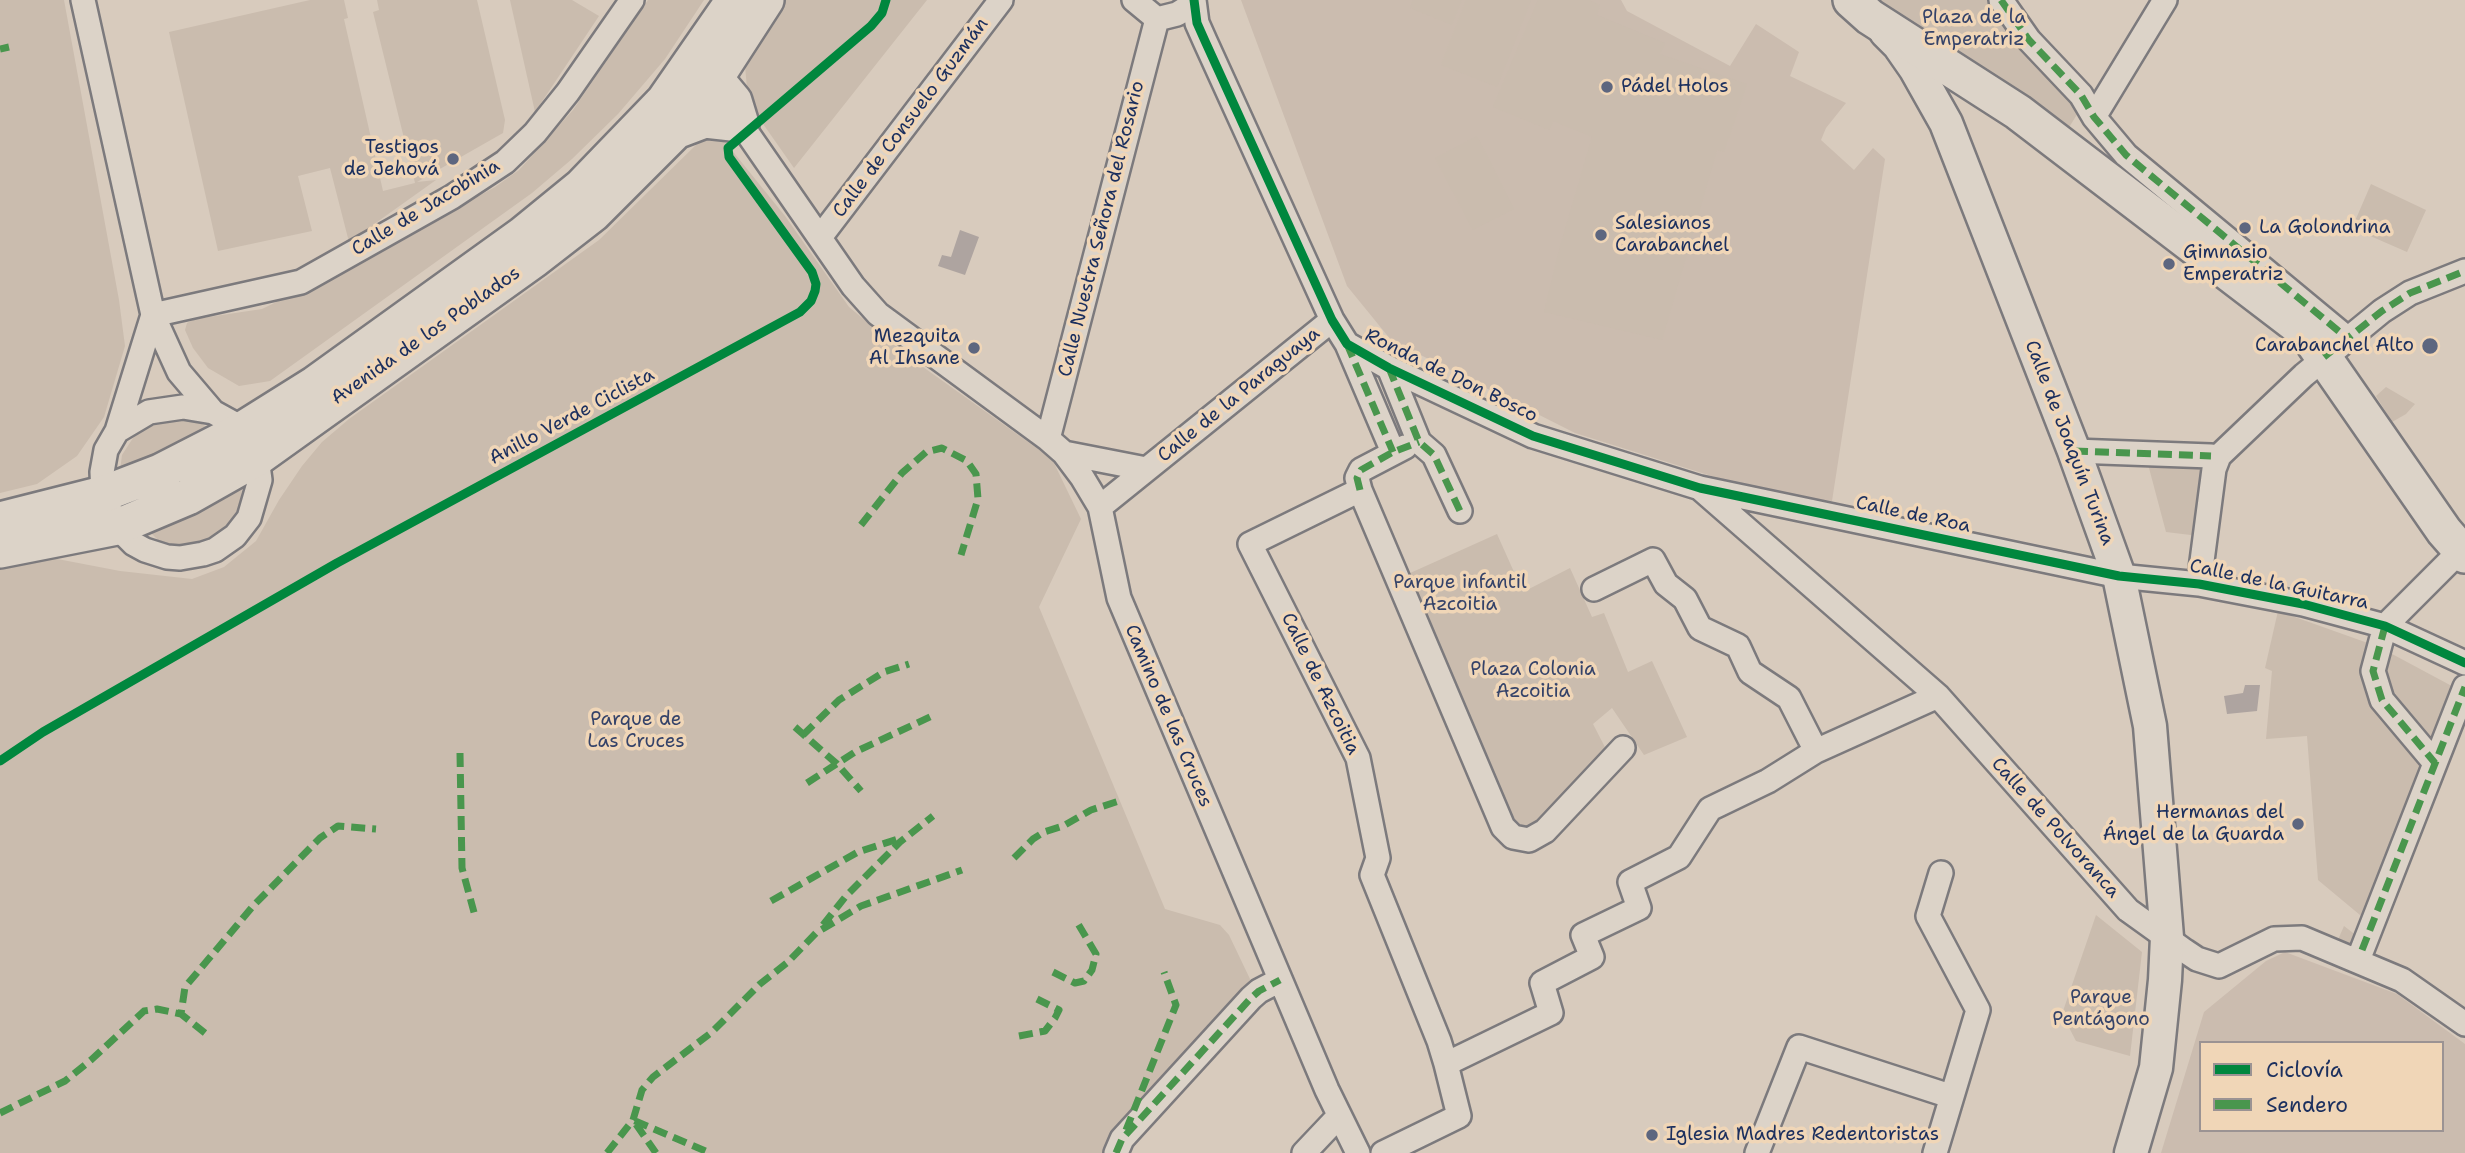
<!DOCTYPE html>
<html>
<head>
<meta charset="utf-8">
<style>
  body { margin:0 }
  #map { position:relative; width:2465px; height:1153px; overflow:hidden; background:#d8cbbd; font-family:"Shantell Sans",sans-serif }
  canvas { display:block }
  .legend { position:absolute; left:2199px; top:1041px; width:245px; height:91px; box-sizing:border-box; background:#f0d6b7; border:2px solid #9b9393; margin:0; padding:9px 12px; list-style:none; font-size:21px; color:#1b2f5e }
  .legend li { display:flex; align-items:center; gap:14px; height:35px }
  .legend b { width:35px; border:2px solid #9b9393 }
</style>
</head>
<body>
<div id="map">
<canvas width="2465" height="1153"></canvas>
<ul class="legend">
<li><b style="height:9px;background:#00873e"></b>Ciclovía</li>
<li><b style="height:9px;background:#49964d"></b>Sendero</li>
</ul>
</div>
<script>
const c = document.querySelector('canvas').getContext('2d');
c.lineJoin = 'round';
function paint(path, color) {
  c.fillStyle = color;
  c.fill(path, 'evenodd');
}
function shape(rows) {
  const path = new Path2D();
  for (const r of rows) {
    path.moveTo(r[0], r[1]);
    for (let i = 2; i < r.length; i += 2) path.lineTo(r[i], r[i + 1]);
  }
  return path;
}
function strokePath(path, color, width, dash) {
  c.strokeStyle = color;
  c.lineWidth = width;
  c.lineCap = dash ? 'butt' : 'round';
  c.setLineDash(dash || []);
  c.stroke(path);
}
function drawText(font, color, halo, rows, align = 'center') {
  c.font = font + ' "Shantell Sans",sans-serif';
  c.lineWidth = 7;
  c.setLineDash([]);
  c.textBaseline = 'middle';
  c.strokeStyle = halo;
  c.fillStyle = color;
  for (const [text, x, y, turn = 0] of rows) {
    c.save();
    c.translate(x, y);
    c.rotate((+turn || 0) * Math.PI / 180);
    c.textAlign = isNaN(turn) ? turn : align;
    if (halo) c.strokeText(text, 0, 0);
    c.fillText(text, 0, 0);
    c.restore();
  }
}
paint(shape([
  [1241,0,1621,0,1627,11,1730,66,1756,24,1799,52,1790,76,1846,103,1826,128,1821,140,1854,170,1873,148,1885,159,1832,501,1809,499,1721,479,1575,433,1391,340,1347,286],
  [2285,952,2397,994,2465,1044,2465,1153,2161,1153,2204,1012,2266,961],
  [2201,1043,2442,1043,2442,1130,2201,1130]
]), '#cbbcaf');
paint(shape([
  [0,0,64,0,119,300,125,346,104,417,77,456,37,484,0,493],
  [310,0,344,0,348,18,344,19,383,191,415,183,373,12,379,10,377,0,477,0,505,120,503,133,417,182,436,180,349,242,330,168,298,176,312,231,218,251,169,32],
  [510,0,572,0,599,16,535,112],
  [648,0,704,0,665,59,618,114,572,159,532,193,270,381,239,386,208,368,193,348,185,330,187,323,195,319,262,309,373,255,495,187,519,170,573,110],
  [786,0,927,0,794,168,761,121,748,99,745,66],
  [1413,0,1462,0,1452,25,1410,8],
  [1466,0,1531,0,1497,87,1441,65],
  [1538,0,1589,0,1600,5,1597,15,1665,43,1660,54,1747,84,1724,152,1717,150,1662,340,1544,312,1559,250,1592,137,1553,121,1549,130,1493,107],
  [1880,0,1989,0,2010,29,2081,108,2068,129],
  [712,136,726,143,785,216,849,307,909,357,1052,459,1081,519,1039,607,1165,909,1220,925,1229,935,1250,979,1245,998,1109,1153,0,1153,0,563,47,557,120,571,192,579,224,567,256,541,279,500,302,466,322,442,349,419,599,240,700,141],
  [1477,136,1514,209,1473,230,1435,158],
  [2371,184,2426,210,2407,252,2352,228],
  [2386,387,2415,404,2406,414,2392,422,2376,396],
  [170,415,189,416,210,429,164,454,120,471,122,455,133,438,149,425],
  [2145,453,2211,456,2199,536,2166,532],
  [242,488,240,508,230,525,209,542,192,547,173,547,158,540,150,532,197,507],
  [1497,534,1523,592,1570,568,1592,617,1604,613,1628,672,1652,661,1687,737,1644,755,1612,708,1593,724,1609,755,1538,824,1524,828,1516,823,1504,800,1455,690,1450,675,1408,574],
  [2278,611,2379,647,2463,692,2358,960,2333,951,2344,926,2357,936,2366,920,2318,880,2307,736,2266,739,2272,671,2265,668],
  [2096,915,2142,952,2130,1056,2076,1041,2062,1014]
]), '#cabcae');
paint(shape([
  [960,230,979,237,965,275,938,266,942,255,951,257],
  [2245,685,2260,685,2257,711,2227,714,2224,696,2243,693]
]), '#aea4a0');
const street = shape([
  [83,0,153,315,179,372,213,412],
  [1134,0,1157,19,1177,14,1193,4],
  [1194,0,1197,23,1205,41,1332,320,1347,344,1389,368,1533,436,1700,488,2119,576,2199,584,2303,604,2385,626,2465,663],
  [2001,0,2029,40,2081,95,2094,117,2126,155,2347,338],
  [2094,117,2165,0],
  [741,124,853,286,878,314,1048,439,1064,453,1082,477,1100,507,1119,598,1327,1090,1358,1153],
  [821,236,1001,0],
  [153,315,301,282,452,197,505,162,535,133,568,92,632,0],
  [1347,344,1393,452],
  [1389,368,1419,442,1434,455,1460,511],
  [183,407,213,412,233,423,250,444,257,458,260,480,249,518,235,536,215,550,203,554,180,558,167,557,145,550,134,544,117,527,103,494,102,472,106,450,117,431,149,412,183,407],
  [117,431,153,315],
  [1048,439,1157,19],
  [2074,451,2211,456],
  [1064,453,1146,469],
  [1360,490,1357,478,1361,470,1405,447],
  [1702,490,1938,696,2128,910,2185,951,2197,959,2219,966,2274,939,2302,938,2402,980,2465,1024],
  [1100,507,1332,320],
  [2199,584,2214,469,2219,456,2304,375,2382,311,2410,293,2465,271],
  [1594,589,1653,560,1666,584,1685,599,1700,628,1738,646,1750,672,1789,698,1816,751],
  [2435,763,2382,700,2373,671,2385,626,2461,550],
  [2362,950,2465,687],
  [1446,1064,1439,1041,1372,875,1378,858,1358,758,1250,544,1360,490,1503,827,1513,837,1529,840,1545,831,1623,748],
  [1116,1153,1122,1139,1251,998,1259,991,1280,980],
  [1304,1153,1339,1116],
  [1383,1153,1459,1116,1446,1064,1551,1013,1542,983,1592,957,1583,935,1639,908,1630,882,1679,857,1710,809,1768,781,1816,751,1938,696],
  [1757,1153,1799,1047,1950,1096],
  [1935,1153,1978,1010,1928,916,1941,873]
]);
const secondary = shape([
  [1886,32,1899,45,1915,68,1946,123,2074,451,2119,576,2150,726,2167,937,2165,980,2156,1068,2131,1153]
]);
const primary = shape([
  [1851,0,1870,17,2018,112,2306,332,2444,531,2465,555],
  [676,131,705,120,741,124,734,101,724,89,713,82,691,85],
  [0,520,103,494,160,472,240,431,315,384,522,235,582,186,664,101,734,0],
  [0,550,117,527,188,497,257,458,535,259,593,214,676,131,713,82,766,0]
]);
strokePath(street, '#7c7a7d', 28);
strokePath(secondary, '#7c7a7d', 37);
strokePath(primary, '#7c7a7d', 40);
strokePath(street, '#dcd3c8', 23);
strokePath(secondary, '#dcd3c8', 32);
strokePath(primary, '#dcd3c8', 35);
strokePath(shape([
  [2001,0,2029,40,2081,95,2094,117,2126,155,2347,338],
  [0,49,9,47],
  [1347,344,1393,452],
  [2324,357,2382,311,2410,293,2465,271],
  [1389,368,1419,442,1434,455,1460,511],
  [2074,451,2211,456],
  [1360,490,1357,478,1361,470,1393,452,1419,442],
  [861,525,902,473,926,452,942,448,967,461,976,474,978,499,961,555],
  [2385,626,2373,671,2382,700,2435,763],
  [795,727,837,764,861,791],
  [803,735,839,700,884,672,909,664],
  [460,753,462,868,475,916],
  [807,783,855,752,932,716],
  [1014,858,1033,839,1044,832,1063,826,1091,810,1119,801],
  [771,901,858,852,901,838],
  [823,925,846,896,900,842,933,816],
  [2362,950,2465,687],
  [1053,972,1075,983,1084,981,1092,970,1096,954,1077,922],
  [205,1033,181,1014,185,987,254,905,320,838,338,826,376,829],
  [1019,1036,1045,1031,1055,1018,1059,1010,1037,999],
  [0,1113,65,1081,91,1060,144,1011,157,1009,181,1014],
  [1126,1130,1176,1005,1164,972],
  [607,1153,633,1120,642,1090,653,1077,712,1032,760,984,788,962,816,933,861,906,962,870],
  [656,1153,633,1120,710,1153],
  [1116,1153,1122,1139,1251,998,1259,991,1280,980]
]), '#49964d', 7, [14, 7]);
strokePath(shape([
  [1194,0,1197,23,1205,41,1332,320,1347,344,1389,368,1533,436,1700,488,2119,576,2199,584,2303,604,2385,626,2465,663],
  [0,761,43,732,337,563,800,312,811,301,815,291,816,284,812,272,729,157,728,148,871,26,882,13,886,0]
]), '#00873e', 9);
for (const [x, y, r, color] of [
  [1607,87,7,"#5d667f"],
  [453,159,7,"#5d667f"],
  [2245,228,7,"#5d667f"],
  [1601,235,7,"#5d667f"],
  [2169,264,7,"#5d667f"],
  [2430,346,9,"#5d667f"],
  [974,348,7,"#5d667f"],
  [2298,824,7,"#5d667f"],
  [1652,1135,7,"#5d667f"]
]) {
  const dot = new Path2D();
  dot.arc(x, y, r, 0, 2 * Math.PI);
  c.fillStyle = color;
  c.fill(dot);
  strokePath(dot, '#f0d6b7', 2.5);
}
drawText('19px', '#354369', '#f0d6b7', [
  ["Plaza de la",1974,18],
  ["Emperatriz",1974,40],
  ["Parque infantil",1460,583],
  ["Azcoitia",1460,605],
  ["Plaza Colonia",1533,670],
  ["Azcoitia",1533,692],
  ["Parque de",636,720],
  ["Las Cruces",636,742],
  ["Parque",2101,998],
  ["Pentágono",2101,1020]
]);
drawText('19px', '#1b2f5e', '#f0d6b7', [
  ["Pádel Holos",1621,87],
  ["Testigos",439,148,"right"],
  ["de Jehová",439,170,"right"],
  ["Salesianos",1615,224],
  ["Carabanchel",1615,246],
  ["La Golondrina",2259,228],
  ["Gimnasio",2183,253],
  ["Emperatriz",2183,275],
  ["Mezquita",960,337,"right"],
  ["Al Ihsane",960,359,"right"],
  ["Carabanchel Alto",2414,346,"right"],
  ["Hermanas del",2284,813,"right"],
  ["Ángel de la Guarda",2284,835,"right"],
  ["Iglesia Madres Redentoristas",1666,1135]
], 'left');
drawText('19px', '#1b2f5e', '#f0d6b7', [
  ["Calle de Consuelo Guzmán",911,118,-53],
  ["Calle de Jacobinia",426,208,-31],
  ["Calle Nuestra Señora del Rosario",1102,229,-76],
  ["Avenida de los Poblados",426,336,-35],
  ["Ronda de Don Bosco",1451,376,26],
  ["Calle de la Paraguaya",1239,395,-39],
  ["Anillo Verde Ciclista",572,417,-28],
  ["Calle de Joaquín Turina",2069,443,69],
  ["Calle de Roa",1913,515,12],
  ["Calle de la Guitarra",2279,585,12],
  ["Calle de Azcoitia",1320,684,64],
  ["Camino de las Cruces",1168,716,67],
  ["Calle de Polvoranca",2055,828,48]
]);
</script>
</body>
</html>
